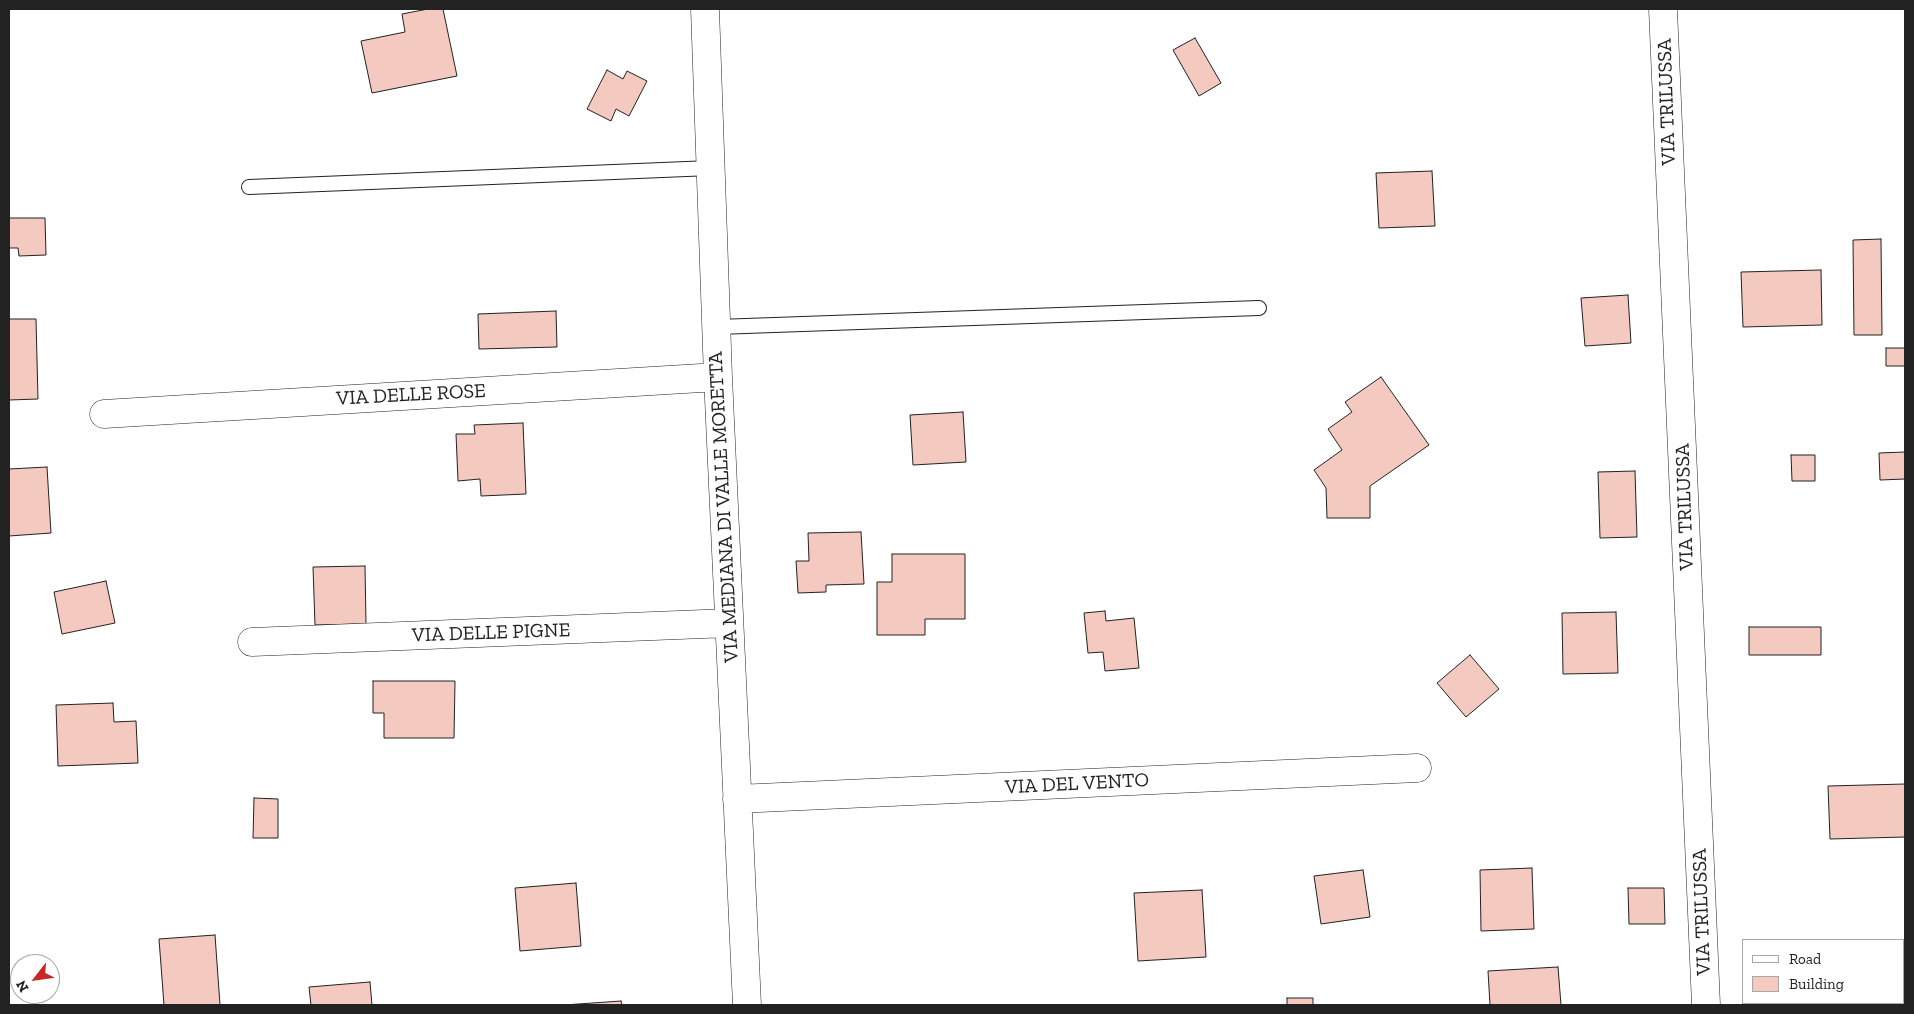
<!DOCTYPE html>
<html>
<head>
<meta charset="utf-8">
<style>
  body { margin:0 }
  #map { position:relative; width:1914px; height:1014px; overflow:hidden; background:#fff; font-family:"Zilla Slab",serif }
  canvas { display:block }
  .frame { position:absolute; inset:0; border:10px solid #222; pointer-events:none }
  .legend { position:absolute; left:1742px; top:939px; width:162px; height:65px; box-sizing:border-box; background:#fff; border:1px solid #a7a7a7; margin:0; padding:6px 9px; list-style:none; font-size:15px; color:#222 }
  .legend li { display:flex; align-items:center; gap:10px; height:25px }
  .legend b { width:25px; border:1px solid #a7a7a7 }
  .north { position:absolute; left:10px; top:954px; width:50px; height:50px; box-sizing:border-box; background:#fff; border:1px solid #a7a7a7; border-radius:50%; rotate:240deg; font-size:14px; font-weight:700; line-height:20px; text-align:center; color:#222 }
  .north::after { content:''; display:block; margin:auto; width:18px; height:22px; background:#c62828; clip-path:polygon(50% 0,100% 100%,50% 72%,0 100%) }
</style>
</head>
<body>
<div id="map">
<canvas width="1914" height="1014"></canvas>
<div class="frame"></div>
<ul class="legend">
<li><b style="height:6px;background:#fff"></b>Road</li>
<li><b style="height:14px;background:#f3c9c0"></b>Building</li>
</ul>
<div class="north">N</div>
</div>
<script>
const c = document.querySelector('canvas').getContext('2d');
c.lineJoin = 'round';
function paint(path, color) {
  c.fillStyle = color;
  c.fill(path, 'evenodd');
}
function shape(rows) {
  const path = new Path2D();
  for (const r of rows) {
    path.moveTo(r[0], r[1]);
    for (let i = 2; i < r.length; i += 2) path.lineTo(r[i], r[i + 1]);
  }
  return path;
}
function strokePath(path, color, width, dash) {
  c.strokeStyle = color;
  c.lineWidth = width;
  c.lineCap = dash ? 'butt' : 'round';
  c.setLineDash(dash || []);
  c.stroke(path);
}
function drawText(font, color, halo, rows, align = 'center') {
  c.font = font + ' "Zilla Slab",serif';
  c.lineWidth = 4;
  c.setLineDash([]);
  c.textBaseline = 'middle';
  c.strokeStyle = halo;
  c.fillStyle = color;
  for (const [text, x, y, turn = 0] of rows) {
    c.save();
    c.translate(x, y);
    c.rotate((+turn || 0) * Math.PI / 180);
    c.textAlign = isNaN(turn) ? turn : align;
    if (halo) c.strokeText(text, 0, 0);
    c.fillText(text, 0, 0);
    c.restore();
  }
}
const building = shape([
  [428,9,443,9,457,76,372,93,361,41,405,32,402,14,428,9],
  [1195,38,1221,83,1199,96,1173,50,1195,38],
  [607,70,623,79,627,71,647,81,629,116,616,109,611,121,587,109,607,70],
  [1432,171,1435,226,1379,228,1376,173,1432,171],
  [9,218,45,218,46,255,19,256,18,248,9,248,9,218],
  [1881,239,1882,335,1854,335,1853,240,1881,239],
  [1821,270,1822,325,1743,327,1741,272,1821,270],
  [1628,295,1631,343,1585,346,1581,298,1628,295],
  [556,311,557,347,479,349,478,314,556,311],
  [9,319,36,319,38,399,9,400,9,319],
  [1886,348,1905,348,1905,366,1886,366,1886,348],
  [1381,377,1429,445,1370,486,1370,518,1327,518,1326,488,1314,470,1342,450,1328,429,1352,412,1345,402,1381,377],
  [963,412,966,462,913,465,910,415,963,412],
  [523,423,526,494,481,496,480,479,458,481,456,434,475,434,474,425,523,423],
  [1905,452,1905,479,1880,480,1879,453,1905,452],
  [1791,455,1815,455,1815,481,1792,481,1791,455],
  [47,467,51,533,9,536,9,469,47,467],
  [1635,471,1637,537,1600,538,1598,472,1635,471],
  [861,532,864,584,826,585,826,592,798,593,796,561,809,561,808,533,861,532],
  [892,554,965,554,965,619,925,619,925,635,877,635,877,582,892,582,892,554],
  [365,566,366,624,315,625,313,567,365,566],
  [106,581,115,623,62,634,54,592,106,581],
  [1105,611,1106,621,1134,618,1139,668,1105,671,1103,652,1088,653,1084,613,1105,611],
  [1616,612,1618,673,1563,674,1562,613,1616,612],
  [1749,627,1821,627,1821,655,1749,655,1749,627],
  [1470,655,1499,689,1466,717,1437,683,1470,655],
  [373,681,455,681,454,738,384,738,384,713,373,713,373,681],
  [113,703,114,722,136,721,138,763,58,766,56,705,113,703],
  [1905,784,1905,837,1830,839,1828,786,1905,784],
  [254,798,278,799,278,838,253,838,254,798],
  [1532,868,1534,929,1481,931,1480,870,1532,868],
  [1363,870,1370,917,1321,924,1314,876,1363,870],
  [576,883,581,946,520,951,515,888,576,883],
  [1628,888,1664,888,1665,924,1629,924,1628,888],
  [1202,890,1206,957,1138,961,1134,893,1202,890],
  [215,935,220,1005,164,1005,159,939,215,935],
  [1558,967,1561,1005,1490,1005,1488,971,1558,967],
  [370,982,372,1005,311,1005,309,987,370,982],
  [1287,998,1313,998,1313,1005,1287,1005,1287,998],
  [621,1001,622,1005,564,1005,621,1001]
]);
paint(building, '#f3c9c0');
strokePath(building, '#222', 1);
const lane = shape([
  [249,187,711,168],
  [717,327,1259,308]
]);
const street = shape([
  [705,9,718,377,747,1005],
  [1663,9,1706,1005],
  [104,414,718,377],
  [252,642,729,623],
  [737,799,1417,768]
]);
strokePath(lane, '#222', 16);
strokePath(street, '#222', 29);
strokePath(lane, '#fff', 14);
strokePath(street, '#fff', 28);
drawText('20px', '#222', '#fff', [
  ["VIA TRILUSSA",1667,102,-92],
  ["VIA DELLE ROSE",411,395,-3],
  ["VIA MEDIANA DI VALLE MORETTA",724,507,-93],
  ["VIA TRILUSSA",1685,507,-92],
  ["VIA DELLE PIGNE",491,633,-2],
  ["VIA DEL VENTO",1077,784,-3],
  ["VIA TRILUSSA",1702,912,-92]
]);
</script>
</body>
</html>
